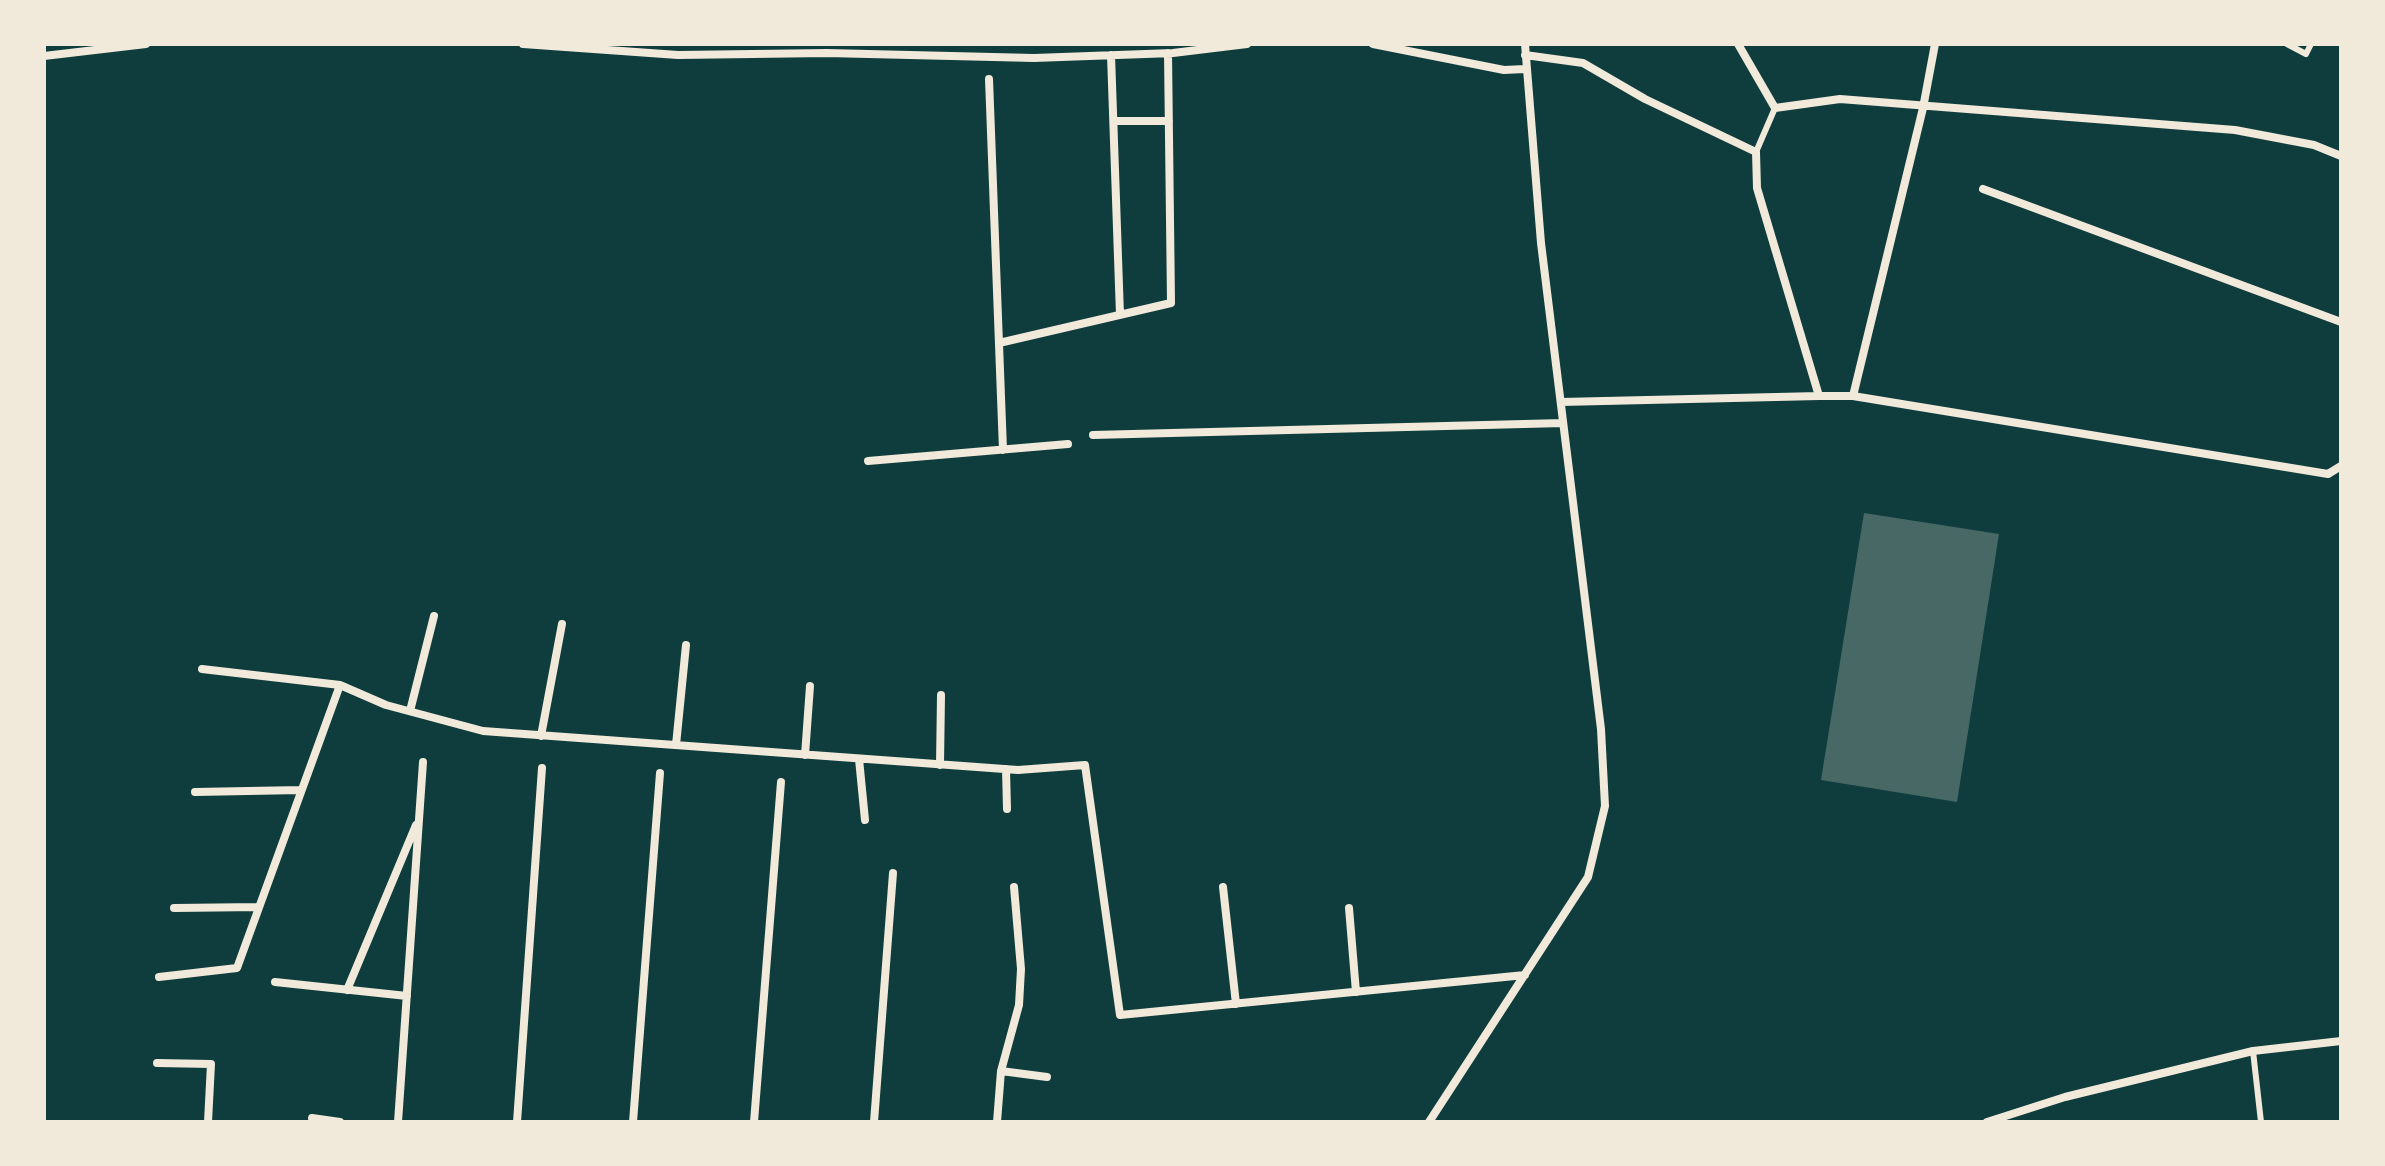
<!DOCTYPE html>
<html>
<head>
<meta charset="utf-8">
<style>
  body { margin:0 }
  #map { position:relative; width:2385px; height:1166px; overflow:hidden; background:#0f3d3e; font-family:"PT Sans",sans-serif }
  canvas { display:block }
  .frame { position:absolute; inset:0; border:46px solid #f1e9da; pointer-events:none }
</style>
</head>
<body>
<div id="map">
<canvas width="2385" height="1166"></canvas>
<div class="frame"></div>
</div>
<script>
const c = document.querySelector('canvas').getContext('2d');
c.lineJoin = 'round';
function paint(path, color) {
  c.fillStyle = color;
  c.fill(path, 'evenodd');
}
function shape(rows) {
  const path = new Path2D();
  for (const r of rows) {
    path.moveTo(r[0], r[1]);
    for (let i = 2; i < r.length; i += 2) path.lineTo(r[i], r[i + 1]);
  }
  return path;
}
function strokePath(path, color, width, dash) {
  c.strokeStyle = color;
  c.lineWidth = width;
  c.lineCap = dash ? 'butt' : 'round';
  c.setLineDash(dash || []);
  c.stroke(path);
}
paint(shape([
  [1864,513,1999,534,1957,802,1821,780]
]), '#486865');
strokePath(shape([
  [2287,44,2306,54,2311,44],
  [1756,152,1775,108],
  [2253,1051,2261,1122]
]), '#f1e9da', 6);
strokePath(shape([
  [523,44,678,55,827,53,1034,58,1173,53,1247,44],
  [1373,44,1504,70,1525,69],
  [1738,44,1775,108,1840,99,2235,130,2314,145,2341,156],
  [1111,55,1120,315],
  [1525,55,1583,63,1645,99,1756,152,1757,188,1819,396,1853,396,2328,474,2341,466],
  [44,56,146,44],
  [989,79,1003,450],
  [1114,121,1169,121],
  [1983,189,2341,322],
  [999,343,1171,303,1168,53],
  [1853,396,1923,108,1935,44],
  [1561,402,1819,396],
  [1093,435,1563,423],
  [868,461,1068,444],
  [202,669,340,685,386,705,483,731,1018,770,1085,765,1120,1015,1525,975],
  [410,711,434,616],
  [541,736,562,624],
  [676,745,686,645],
  [805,755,810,686],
  [859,759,865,820],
  [940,765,941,695],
  [1006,769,1007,809],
  [195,792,301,790],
  [1223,887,1236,1004],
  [174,908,259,907],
  [1349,908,1356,992],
  [159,977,237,968,340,685],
  [275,982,407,996],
  [347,990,416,825],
  [157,1063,211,1064,208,1122],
  [1001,1071,1047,1077],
  [312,1118,340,1122],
  [398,1122,423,762],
  [517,1122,542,768],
  [633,1122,660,773],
  [754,1122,781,782],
  [874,1122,893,873],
  [997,1122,1001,1071,1019,1005,1021,969,1014,887],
  [1429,1122,1588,877,1605,806,1601,729,1541,243,1525,44],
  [1987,1122,2065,1097,2253,1051,2341,1041]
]), '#f1e9da', 8);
</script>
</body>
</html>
